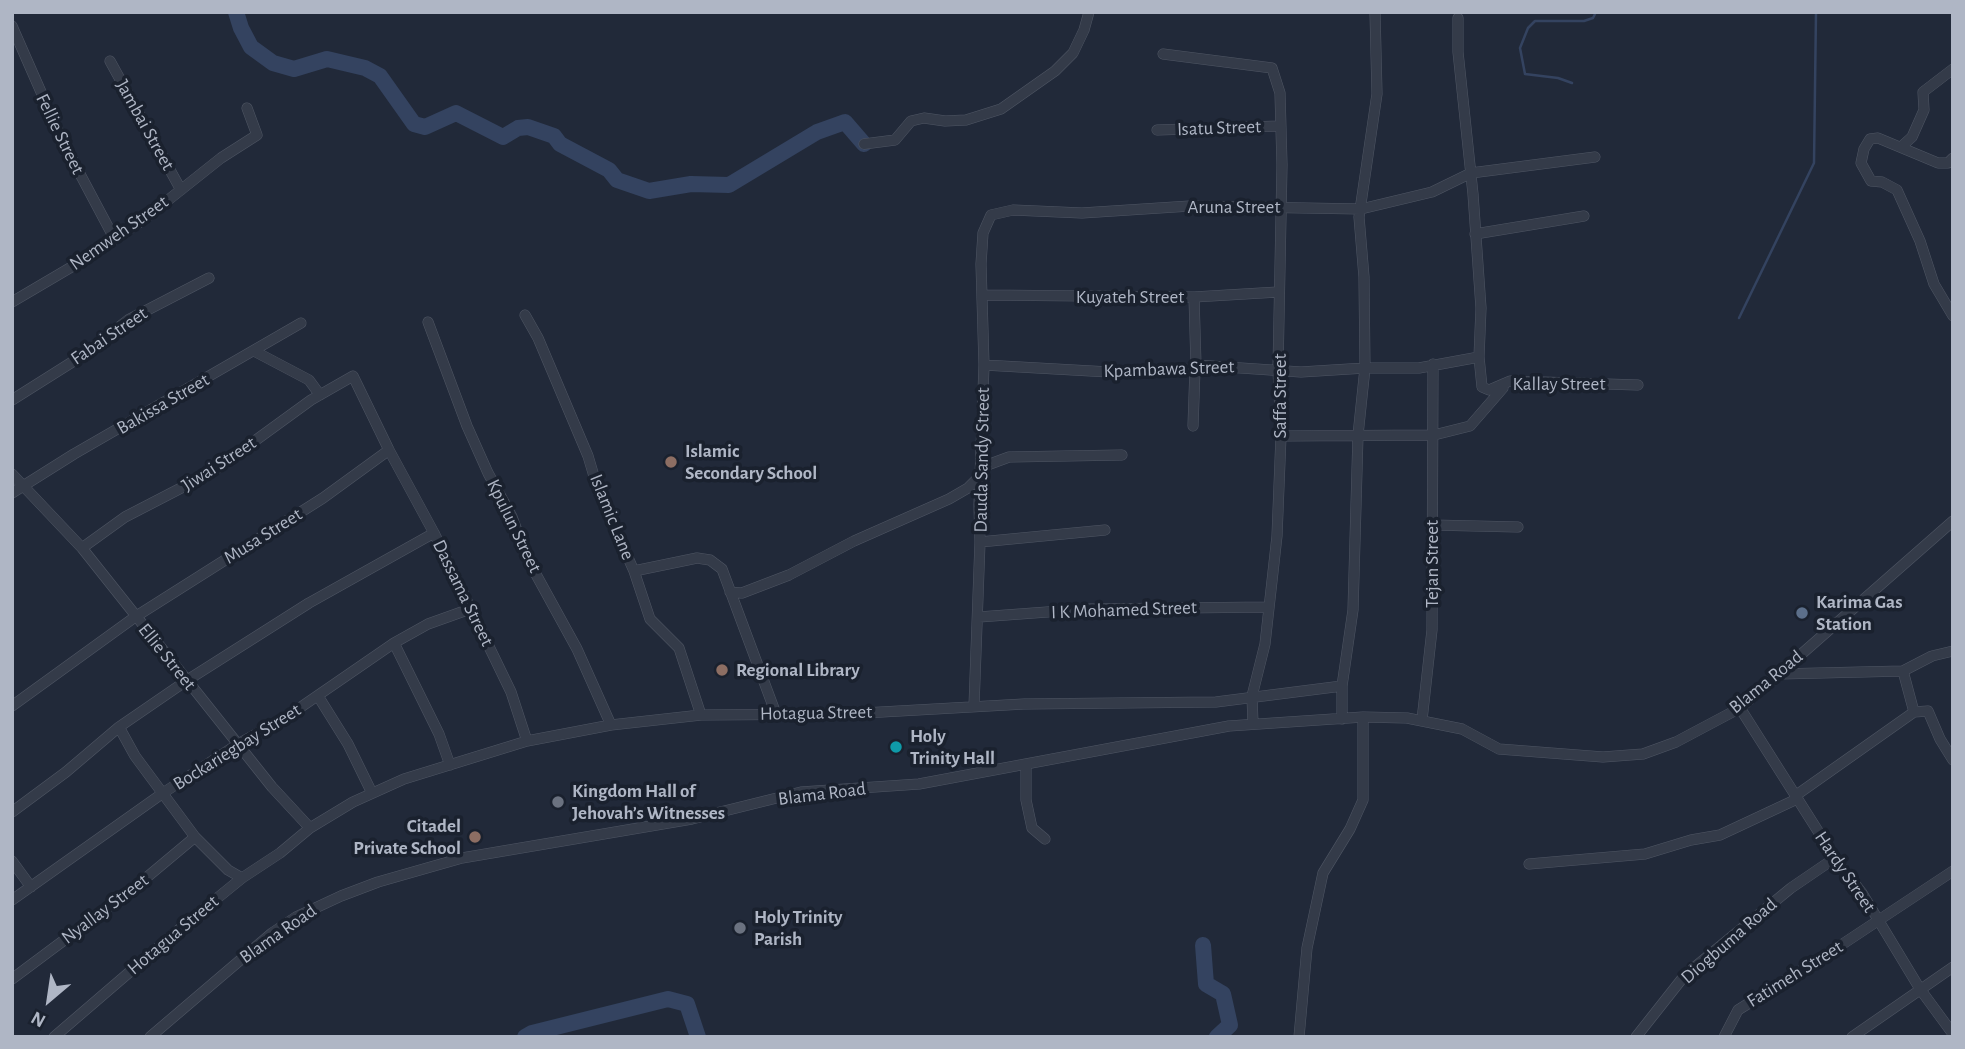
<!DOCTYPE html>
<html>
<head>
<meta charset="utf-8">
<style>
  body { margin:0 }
  #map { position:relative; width:1965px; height:1049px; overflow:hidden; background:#212939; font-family:"Alegreya Sans",sans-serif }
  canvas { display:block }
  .frame { position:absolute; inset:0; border:14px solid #afb6c5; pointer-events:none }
  .north { position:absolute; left:14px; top:965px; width:70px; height:70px; -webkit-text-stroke:5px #1a212e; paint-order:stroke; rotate:209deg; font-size:19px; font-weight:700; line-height:28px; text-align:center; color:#afb6c5 }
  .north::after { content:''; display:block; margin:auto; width:24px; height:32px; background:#afb6c5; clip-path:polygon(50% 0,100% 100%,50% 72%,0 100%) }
</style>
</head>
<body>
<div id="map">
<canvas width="1965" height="1049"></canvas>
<div class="frame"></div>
<div class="north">N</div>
</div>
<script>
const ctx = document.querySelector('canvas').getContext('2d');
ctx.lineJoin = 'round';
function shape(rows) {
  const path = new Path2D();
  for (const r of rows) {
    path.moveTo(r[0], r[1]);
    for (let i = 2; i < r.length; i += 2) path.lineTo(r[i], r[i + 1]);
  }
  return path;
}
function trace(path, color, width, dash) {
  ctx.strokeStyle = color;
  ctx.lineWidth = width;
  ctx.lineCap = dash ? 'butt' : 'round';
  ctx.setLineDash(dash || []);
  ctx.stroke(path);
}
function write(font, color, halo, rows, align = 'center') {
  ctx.font = font + ' "Alegreya Sans",sans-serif';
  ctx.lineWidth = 7;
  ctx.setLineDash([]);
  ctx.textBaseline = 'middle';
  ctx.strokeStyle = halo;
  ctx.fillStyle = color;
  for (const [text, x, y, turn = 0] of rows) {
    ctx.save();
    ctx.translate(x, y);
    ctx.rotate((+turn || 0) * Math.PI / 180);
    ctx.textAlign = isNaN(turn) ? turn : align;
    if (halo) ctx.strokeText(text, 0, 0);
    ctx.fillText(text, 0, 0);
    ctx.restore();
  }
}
trace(shape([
  [1572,83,1558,78,1525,74,1520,48,1528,28,1535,21,1584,21,1593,18,1596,12],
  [1739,318,1814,163,1816,12]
]), '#344360', 2.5);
trace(shape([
  [236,12,241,28,251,47,273,63,294,69,327,59,365,68,380,76,414,124,425,127,456,113,503,137,518,128,528,127,554,136,560,144,609,170,617,180,649,191,691,184,729,185,817,132,845,122,864,144],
  [1203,945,1206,984,1223,994,1230,1025,1217,1037],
  [525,1037,532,1033,668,999,687,1004,698,1037]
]), '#344360', 16);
const minor = shape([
  [1458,18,1458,52,1473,194,1481,308,1479,357,1482,387,1489,390,1510,381,1638,385],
  [12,26,63,142,114,238],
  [1163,54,1272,68,1280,93,1282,165,1278,369,1281,436,1277,536,1265,644,1252,696,1253,724],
  [110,61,181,190],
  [1157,130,1280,126],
  [864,144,895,140,911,121,924,118,945,121,966,120,1001,109,1055,71,1073,53,1084,30,1089,12],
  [1901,147,1912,137,1924,110,1923,92,1953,69],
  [1953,158,1948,163,1938,163,1878,138,1870,139,1864,149,1861,163,1871,181,1882,182,1897,190,1920,241,1934,284,1953,316],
  [1475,234,1584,216],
  [982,295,1194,297,1278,292],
  [1194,297,1196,365],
  [12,302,85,259,143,220,221,158,257,135,247,108],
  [525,315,538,338,588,456,599,493,634,571,650,619,679,648,701,715],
  [428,322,467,426,488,473,512,517,527,558,577,649,611,725],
  [254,351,309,380,320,395],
  [984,365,1109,372,1195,369,1196,365,1301,372,1365,368,1419,368,1479,357],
  [12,400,77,359,128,320,209,278],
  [1193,426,1195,369],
  [1281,436,1434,435,1470,426,1503,388],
  [982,467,1009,457,1122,455],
  [12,474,82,548,272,787,310,828,280,853,242,878,189,921,54,1037],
  [12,493,74,454,301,323],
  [1432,525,1518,527],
  [980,542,1105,530],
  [82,548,125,517,212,472,311,400,353,376,389,450,434,533,511,692,527,741],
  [634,571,697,558,710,560,722,569,776,714],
  [730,592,742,593,789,575,854,541,949,499,968,488,980,476],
  [979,617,1088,609,1269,607],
  [394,643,439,734,450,765],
  [1903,671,1932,656,1953,651],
  [1779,674,1903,671,1914,712,1928,711,1940,739,1953,760],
  [318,696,348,744,372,793],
  [12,706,135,617,323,498,389,450],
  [974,706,980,542,979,505,984,365,981,264,983,233,991,215,1013,210,1082,213,1190,206,1361,209,1432,192,1471,173,1595,157],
  [1740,708,1835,858,1862,893,1920,989,1953,1034],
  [1342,719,1342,686,1353,610,1358,435,1365,368,1364,277,1359,217,1377,94,1375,12],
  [1422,720,1432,630,1433,364],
  [119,727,135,756,195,837,228,870,242,878],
  [1026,765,1026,800,1032,828,1045,839],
  [1795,796,1914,712],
  [12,812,66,772,119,727,186,681,309,603,434,533],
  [310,828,353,802,404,779,527,741,611,725,701,715,846,714,1024,704,1216,702,1342,686],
  [12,861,31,887],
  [1529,864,1645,854,1691,840,1720,835,1797,799],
  [12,900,163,793,238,744,285,718,394,643,428,624,470,609],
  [12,979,134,888,195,837],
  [150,1037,272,933,296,917,341,896,378,882,462,858,692,819,801,792,919,784,1229,726,1363,717,1407,718,1462,729,1499,749,1603,757,1643,754,1676,742,1740,708,1953,521],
  [1299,1037,1307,948,1323,873,1350,829,1363,800,1363,717],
  [1636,1037,1685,975,1791,888,1835,858],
  [1724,1037,1738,1010,1823,957,1953,871],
  [1852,1037,1953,967]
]);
trace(minor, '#4f5664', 11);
trace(minor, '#343b49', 10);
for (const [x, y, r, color] of [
  [671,462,7,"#8d6e63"],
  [1802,613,7,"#5c6f8a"],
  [722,670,7,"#8d6e63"],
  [896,747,7,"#0f9aa8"],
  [558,802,7,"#6b7280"],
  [475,837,7,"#8d6e63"],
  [740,928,7,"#6b7280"]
]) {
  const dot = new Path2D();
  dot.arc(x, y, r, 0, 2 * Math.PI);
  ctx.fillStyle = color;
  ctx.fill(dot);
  trace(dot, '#1a212e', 2.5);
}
write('19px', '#afb6c5', '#1a212e', [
  ["Jambai Street",145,125,61],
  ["Isatu Street",1219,128,-2],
  ["Fellie Street",60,134,64],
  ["Aruna Street",1234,207],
  ["Nemweh Street",119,233,-35],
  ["Kuyateh Street",1130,297],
  ["Fabai Street",109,336,-34],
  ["Kpambawa Street",1169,369,-2],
  ["Kallay Street",1559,384],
  ["Saffa Street",1280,396,-90],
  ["Bakissa Street",163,404,-30],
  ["Dauda Sandy Street",982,460,-89],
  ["Jiwai Street",219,464,-33],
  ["Islamic Lane",612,517,68],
  ["Kpulun Street",514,526,64],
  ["Musa Street",263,536,-32],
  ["Tejan Street",1432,564,-90],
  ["Dassama Street",463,593,64],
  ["I K Mohamed Street",1124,610,-2],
  ["Ellie Street",167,657,51],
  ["Blama Road",1766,682,-39],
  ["Hotagua Street",816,713,-1],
  ["Bockariegbay Street",237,747,-32],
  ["Blama Road",822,794,-7],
  ["Hardy Street",1845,872,56],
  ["Nyallay Street",105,909,-37],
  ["Blama Road",278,934,-35],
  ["Hotagua Street",173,935,-40],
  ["Diogbuma Road",1729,941,-41],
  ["Fatimeh Street",1795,974,-32]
]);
write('bold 19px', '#afb6c5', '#1a212e', [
  ["Islamic",685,451],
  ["Secondary School",685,473],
  ["Karima Gas",1816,602],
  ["Station",1816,624],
  ["Regional Library",736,670],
  ["Holy",910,736],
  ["Trinity Hall",910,758],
  ["Kingdom Hall of",572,791],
  ["Jehovah’s Witnesses",572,813],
  ["Citadel",461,826,"right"],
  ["Private School",461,848,"right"],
  ["Holy Trinity",754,917],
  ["Parish",754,939]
], 'left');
</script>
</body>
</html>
